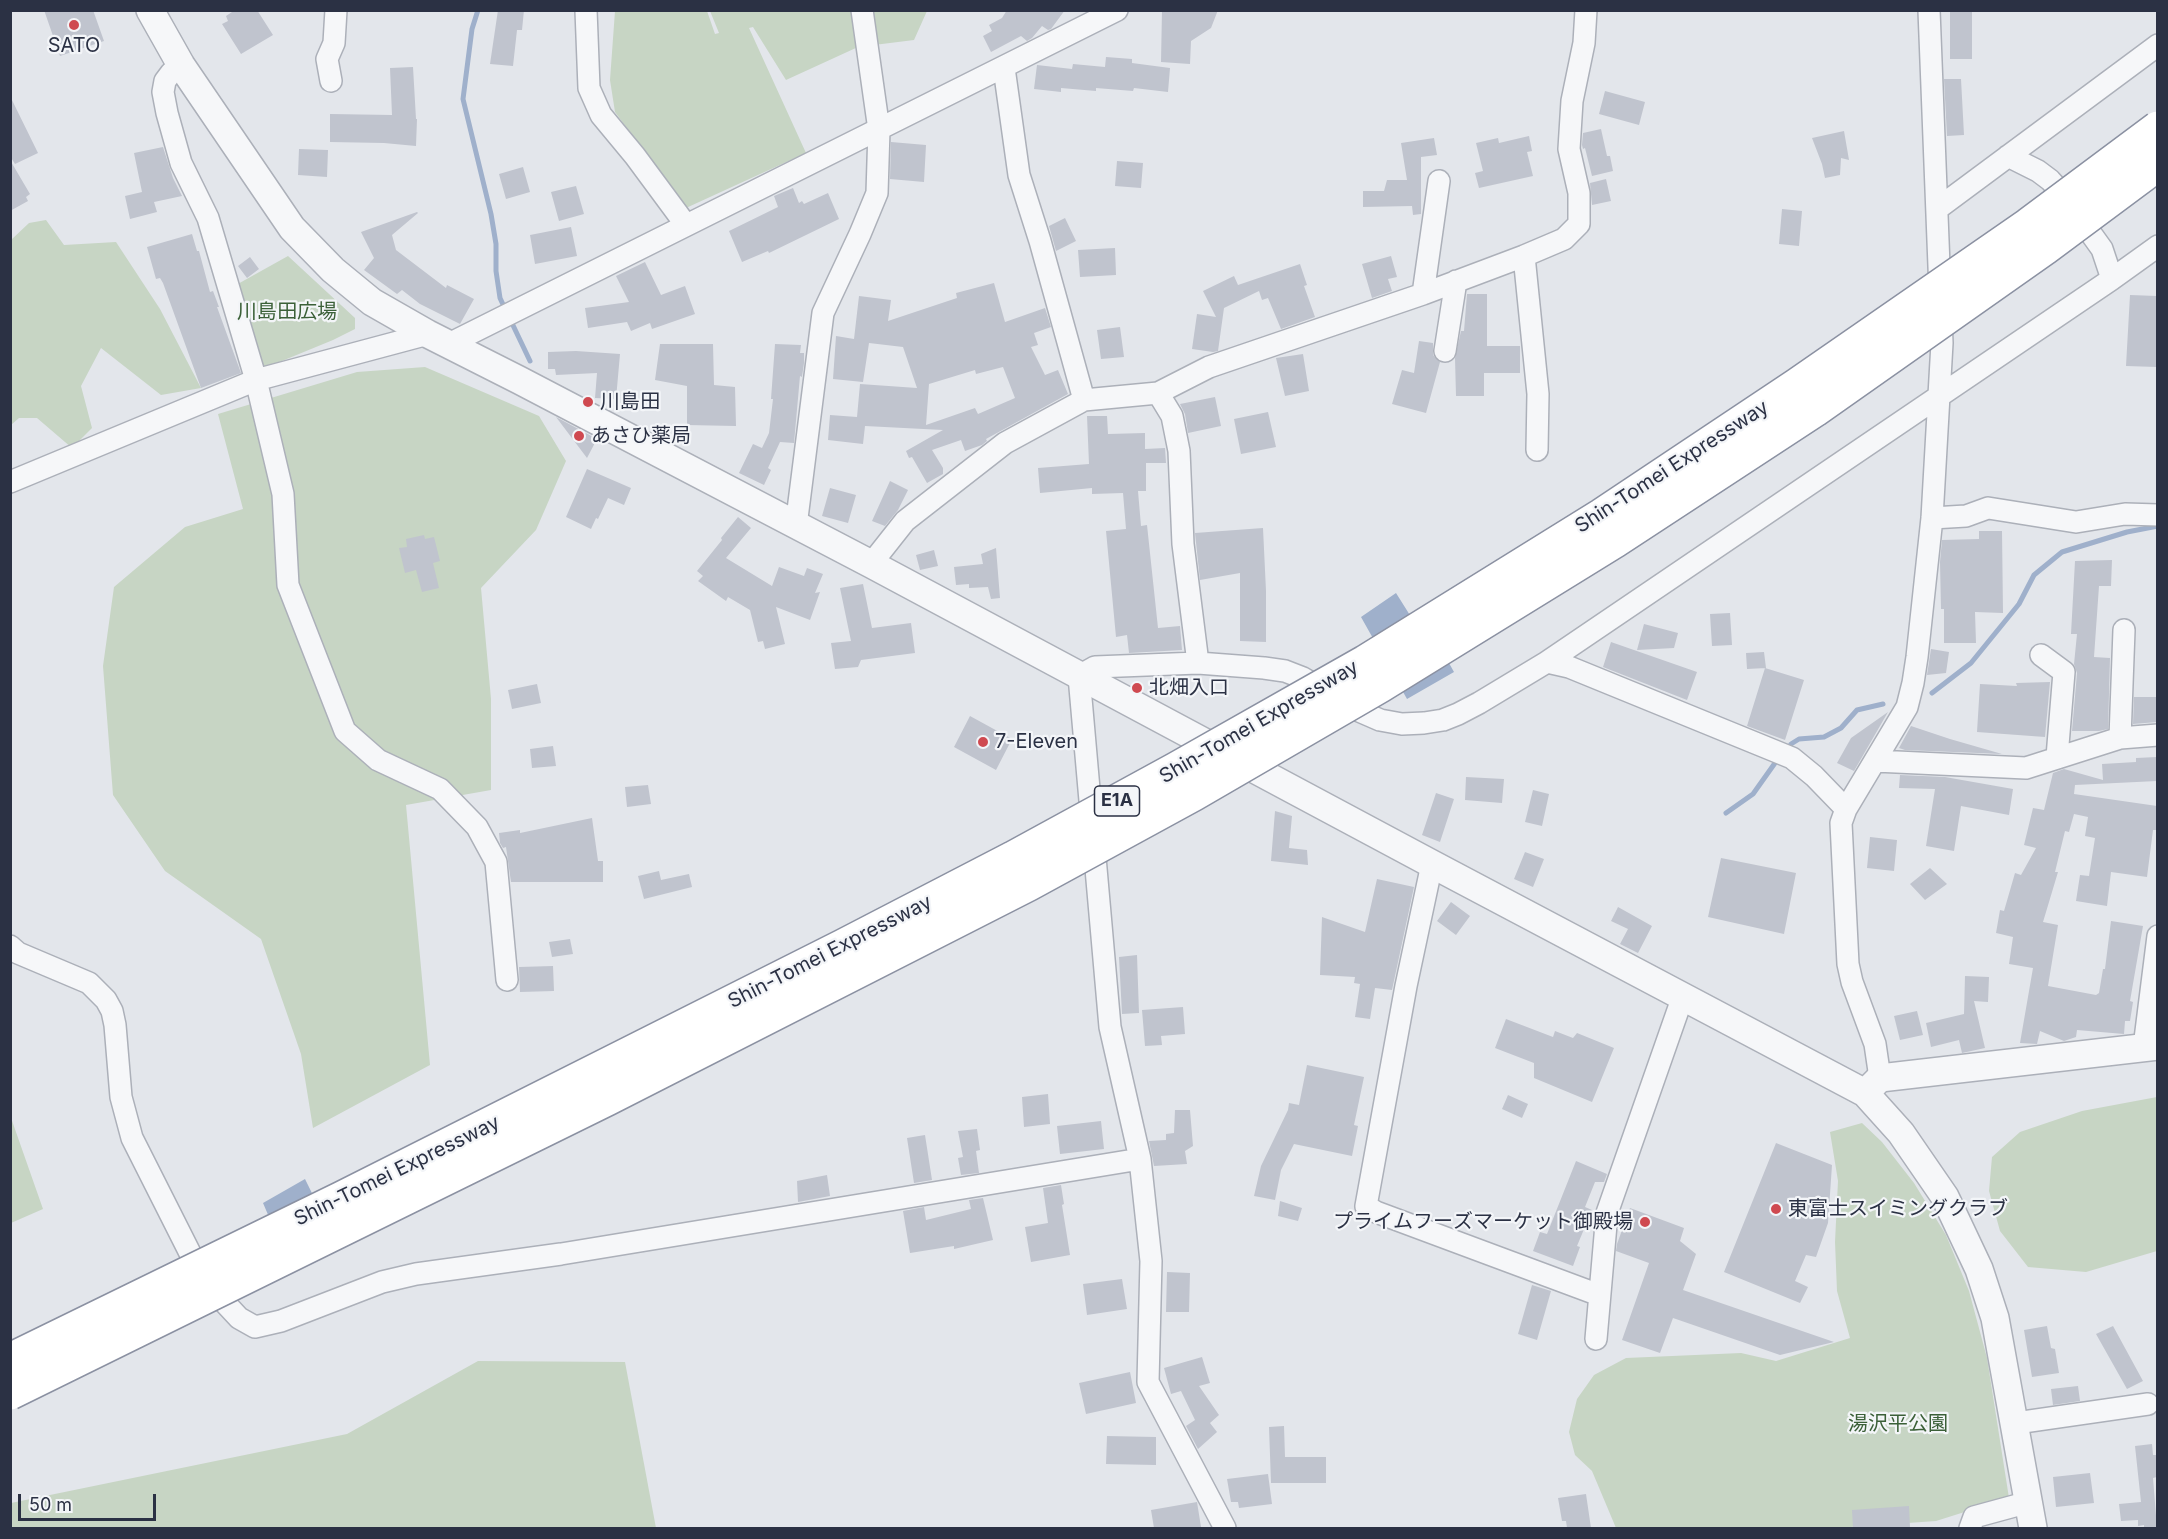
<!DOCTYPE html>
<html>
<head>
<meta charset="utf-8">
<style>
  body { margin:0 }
  #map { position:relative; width:2168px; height:1539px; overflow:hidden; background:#e3e6eb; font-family:Inter,sans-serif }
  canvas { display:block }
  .frame { position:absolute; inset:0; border:12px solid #2b3144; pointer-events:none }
  .scale { position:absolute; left:18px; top:1494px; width:138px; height:27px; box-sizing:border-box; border:3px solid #2b3144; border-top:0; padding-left:8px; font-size:18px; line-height:21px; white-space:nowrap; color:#2b3144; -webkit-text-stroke:4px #f3f5f8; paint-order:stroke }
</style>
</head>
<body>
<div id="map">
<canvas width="2168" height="1539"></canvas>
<div class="frame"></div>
<div class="scale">50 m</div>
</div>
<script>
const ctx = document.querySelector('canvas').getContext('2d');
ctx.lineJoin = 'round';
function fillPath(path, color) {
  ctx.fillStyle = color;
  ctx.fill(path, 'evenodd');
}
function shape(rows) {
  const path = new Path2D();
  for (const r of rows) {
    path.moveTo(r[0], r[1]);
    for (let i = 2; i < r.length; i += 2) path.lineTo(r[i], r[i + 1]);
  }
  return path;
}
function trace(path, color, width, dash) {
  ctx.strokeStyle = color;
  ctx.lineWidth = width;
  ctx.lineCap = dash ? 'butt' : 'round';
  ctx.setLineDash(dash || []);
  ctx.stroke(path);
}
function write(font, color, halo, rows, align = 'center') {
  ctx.font = font + ' Inter,"Noto Sans JP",sans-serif';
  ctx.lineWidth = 4.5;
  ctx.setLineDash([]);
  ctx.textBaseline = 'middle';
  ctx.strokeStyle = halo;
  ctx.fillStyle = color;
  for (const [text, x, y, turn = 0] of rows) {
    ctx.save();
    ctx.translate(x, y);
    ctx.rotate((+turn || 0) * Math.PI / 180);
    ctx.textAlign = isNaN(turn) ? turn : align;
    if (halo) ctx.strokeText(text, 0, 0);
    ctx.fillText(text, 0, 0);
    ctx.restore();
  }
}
fillPath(shape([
  [615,11,707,11,715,34,719,33,710,11,927,11,914,40,858,47,786,80,753,27,749,28,806,153,686,208,615,112,610,80],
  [46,220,64,245,116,242,160,309,201,388,161,395,101,348,81,386,92,428,72,448,37,418,19,418,11,425,11,240,29,223],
  [288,256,355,318,355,329,333,340,260,370,236,285],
  [425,367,539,416,566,461,536,530,481,588,491,699,491,790,406,805,430,1065,313,1128,301,1054,261,939,165,871,113,795,103,666,114,587,185,527,243,509,218,414,357,372],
  [2157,1097,2157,1251,2086,1272,2028,1267,2000,1231,1989,1191,1992,1157,2020,1132,2082,1111],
  [10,1115,43,1209,11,1223,10,1223],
  [1862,1123,1882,1142,1914,1183,1946,1235,1969,1291,1987,1358,2009,1498,1936,1521,1836,1528,1616,1528,1592,1471,1575,1455,1569,1432,1577,1399,1594,1375,1626,1358,1741,1353,1776,1361,1850,1338,1837,1291,1835,1242,1838,1181,1830,1132],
  [478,1361,625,1362,656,1528,11,1528,11,1503,347,1434]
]), '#c7d5c4');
fillPath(shape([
  [1396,593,1413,620,1422,615,1454,672,1407,699,1361,617],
  [305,1179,339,1248,278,1238,263,1203]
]), '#9fb0cb');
trace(shape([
  [478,10,472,29,463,99,491,214,496,244,496,271,500,298,506,311],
  [510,319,530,361],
  [1932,693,1971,663,2019,604,2034,575,2062,552,2127,532,2158,526],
  [1791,744,1799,739,1824,737,1841,728,1857,710,1883,704],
  [1726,813,1753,794,1775,763]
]), '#9fb0cb', 5);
fillPath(shape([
  [44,10,93,10,104,41,60,56],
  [235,10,257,10,273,35,241,54,222,24,228,21,226,16],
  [498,10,524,10,522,30,517,30,513,66,490,64],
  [1007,10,1065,10,1051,29,1048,30,1042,26,1032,38,1027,41,1021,36,991,52,983,36,992,31,989,25,1002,18],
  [1162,10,1218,10,1211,28,1191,41,1190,64,1161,62],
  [1950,12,1972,12,1972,59,1950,59],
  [1106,57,1132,59,1132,63,1170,68,1168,92,1134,88,1133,91,1096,88,1096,91,1061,88,1061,92,1034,89,1037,65,1072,69,1073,64,1105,67],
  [413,67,416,119,417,119,416,146,384,143,330,142,330,114,392,115,390,68],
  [1944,79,1961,79,1964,135,1947,136],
  [1605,91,1645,102,1639,125,1599,114],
  [10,96,38,153,15,164,10,156],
  [1601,129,1607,156,1610,156,1613,171,1592,176,1585,148,1583,149,1582,145,1583,133],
  [1844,131,1849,160,1841,158,1840,175,1825,178,1822,164,1812,138],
  [1529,136,1532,151,1527,152,1533,176,1479,188,1475,173,1483,171,1476,143,1498,138,1499,143],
  [1434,138,1437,155,1421,157,1421,214,1413,215,1412,206,1363,207,1363,191,1384,191,1387,180,1407,180,1401,143],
  [891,142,926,145,924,182,890,179],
  [163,147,173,178,182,196,154,202,157,212,130,219,125,196,142,192,134,153],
  [299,149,328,150,327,177,298,175],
  [10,160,30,194,26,197,28,201,10,211],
  [1117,161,1143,163,1141,188,1115,186],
  [523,167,530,192,506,199,499,174],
  [1606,179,1611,201,1592,205,1590,183],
  [576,186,584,214,559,221,551,192],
  [793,188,799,203,802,201,804,204,828,193,839,219,769,253,768,251,742,262,729,231,778,207,774,196],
  [1782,209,1802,211,1799,246,1779,244],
  [417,212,418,213,392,235,396,250,446,288,447,285,474,299,460,324,420,304,402,290,397,294,364,270,374,258,361,232],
  [1065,218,1076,241,1056,251,1049,226],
  [571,227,577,256,535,264,530,235],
  [192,234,197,251,199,251,210,292,213,291,219,307,217,307,241,373,201,388,163,283,160,278,156,279,147,247],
  [1115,248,1116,275,1080,277,1078,250],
  [1391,256,1397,277,1388,279,1392,291,1372,298,1362,264],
  [250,257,259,269,247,278,238,266],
  [645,262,661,295,685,286,695,314,652,329,650,323,631,331,627,322,588,328,585,308,629,302,616,276],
  [1300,264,1307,285,1304,286,1315,317,1281,329,1268,298,1262,300,1259,291,1224,308,1218,351,1213,352,1192,349,1197,314,1216,317,1203,291,1234,276,1238,285],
  [994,283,1005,322,1045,308,1051,327,1034,333,1038,345,1031,347,1045,375,1058,370,1068,394,986,439,987,441,982,445,965,451,961,440,932,450,943,468,943,474,927,483,912,457,909,458,906,451,943,430,865,426,863,444,828,440,830,415,857,417,860,384,917,388,903,347,869,343,863,382,833,379,836,336,854,339,859,296,891,300,888,321,957,298,956,293],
  [1003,367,1015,398,978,414,975,408,926,425,929,384,975,370,976,374],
  [1467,294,1487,294,1487,346,1520,346,1520,373,1484,373,1484,396,1456,396,1455,358,1461,331,1464,331],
  [2130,295,2157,296,2157,367,2126,366],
  [1120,327,1124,357,1101,359,1097,330],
  [1419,341,1433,343,1433,355,1440,362,1426,413,1392,404,1402,370,1414,373],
  [660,344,713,344,714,385,735,387,736,426,687,425,687,386,655,380],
  [775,344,801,345,800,353,804,353,804,363,802,377,800,376,794,443,780,442,768,468,771,470,764,485,739,473,753,444,762,448,769,433,773,399,771,399],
  [576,351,620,354,616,399,595,398,597,373,556,375,555,369,548,369,548,352],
  [1303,354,1309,391,1285,396,1276,358],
  [1215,397,1221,426,1188,433,1185,414,1180,404],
  [1268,412,1276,447,1241,454,1234,419],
  [1087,416,1107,416,1108,434,1145,433,1145,449,1165,448,1166,463,1146,463,1146,491,1138,491,1141,526,1147,525,1158,628,1180,626,1182,650,1129,653,1127,635,1116,637,1106,531,1126,529,1123,493,1092,494,1092,488,1040,493,1038,468,1089,464],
  [556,417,597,439,587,458],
  [587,469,631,488,624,505,608,498,598,519,596,518,591,529,566,517],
  [890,481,908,490,898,510,885,526,872,521],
  [830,488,856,495,848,523,822,516],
  [738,517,751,528,726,558,772,586,779,567,804,576,807,568,823,574,815,593,820,592,810,620,776,607,785,644,765,649,763,641,758,642,750,610,728,597,726,601,698,581,703,576,697,571,722,540,721,538],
  [1263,528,1266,591,1266,642,1240,641,1240,573,1200,580,1195,533],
  [1979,531,2002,531,2003,613,1975,612,1976,643,1944,643,1944,609,1941,609,1940,562,1942,540,1979,539],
  [424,535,425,539,434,537,440,561,433,563,439,588,422,592,416,570,405,573,399,548,407,547,406,539],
  [996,548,1000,598,991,599,988,587,969,588,969,584,956,585,954,567,983,564,981,554],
  [934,550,938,566,920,570,916,555],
  [2112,560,2111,586,2099,586,2094,657,2110,658,2108,729,2099,731,2072,731,2077,673,2074,664,2077,634,2071,634,2075,561],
  [863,584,872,628,911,623,915,653,861,660,858,667,835,669,831,643,851,641,840,588],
  [1730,613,1732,645,1712,646,1710,614],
  [1644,624,1678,633,1674,648,1637,650],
  [1611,642,1697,672,1687,700,1603,667],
  [1931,649,1949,652,1946,673,1927,675],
  [1764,652,1766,668,1747,669,1746,653],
  [1765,668,1804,680,1785,740,1747,726],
  [2050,682,2045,737,1977,732,1980,684,2017,686,2016,683],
  [537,684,541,703,512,709,508,690],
  [2134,697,2157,697,2157,722,2133,724],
  [1888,712,1854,771,1837,763,1851,738],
  [970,716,1012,739,996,770,954,747],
  [1911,726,1950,739,2002,754,1905,750,1899,748],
  [553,746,556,766,532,768,530,749],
  [2157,757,2157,781,2075,785,2074,794,2157,806,2157,830,2153,830,2147,877,2111,872,2107,906,2076,901,2080,875,2089,876,2095,838,2085,836,2088,817,2074,814,2069,832,2065,831,2055,872,2058,872,2043,922,2058,925,2048,986,2096,995,2099,993,2103,969,2105,969,2111,921,2143,926,2130,1001,2133,1002,2130,1021,2125,1021,2124,1034,2077,1030,2076,1037,2064,1041,2040,1031,2037,1044,2020,1043,2033,968,2009,964,2013,937,1996,933,2000,910,2004,911,2015,873,2021,875,2036,848,2024,845,2033,808,2044,810,2053,773,2064,769,2103,780,2102,764,2136,762,2136,758],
  [1900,775,1945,777,2013,789,2009,815,1961,806,1954,851,1926,846,1935,789,1899,788],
  [1466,777,1504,779,1502,803,1465,800],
  [648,785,651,804,627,807,625,787],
  [1533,790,1549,794,1542,826,1525,822],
  [1436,793,1454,799,1440,842,1422,835],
  [1275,811,1292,816,1289,848,1307,850,1308,865,1271,861],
  [592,818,598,861,603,861,603,882,511,882,506,847,503,848,500,843,499,833,520,830,520,833],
  [1870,837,1897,840,1894,871,1867,868],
  [1525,852,1544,859,1533,887,1514,879],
  [1721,858,1796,873,1784,934,1708,917],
  [1930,868,1947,884,1925,900,1910,884],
  [659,871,661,880,689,874,692,887,644,899,638,876],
  [1377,879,1414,887,1392,990,1375,988,1370,1019,1355,1017,1360,984,1354,983,1355,977,1320,975,1322,917,1365,932],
  [1451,902,1470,916,1456,935,1437,921],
  [1618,907,1652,926,1638,953,1620,944,1628,929,1611,921],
  [570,939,573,954,552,957,549,942],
  [1137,955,1139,1013,1122,1014,1119,957],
  [553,966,554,991,520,992,519,967],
  [1965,976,1989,977,1988,1002,1974,1001,1985,1048,1962,1053,1959,1040,1931,1047,1926,1023,1964,1014],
  [1183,1007,1185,1034,1161,1036,1162,1045,1145,1046,1142,1010],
  [1917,1011,1923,1035,1900,1040,1894,1016],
  [1506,1019,1553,1037,1555,1031,1573,1038,1577,1033,1614,1048,1592,1102,1534,1078,1534,1063,1495,1048],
  [1307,1065,1364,1077,1354,1125,1358,1126,1352,1156,1294,1144,1281,1170,1275,1200,1254,1196,1261,1166,1288,1110,1289,1103,1299,1105],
  [1048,1094,1050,1124,1024,1127,1022,1097],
  [1508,1095,1528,1104,1522,1118,1502,1109],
  [1175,1110,1190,1110,1193,1146,1185,1151,1187,1164,1154,1166,1149,1141,1166,1140,1166,1134,1174,1133],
  [1101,1121,1104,1149,1060,1154,1057,1126],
  [977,1129,980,1150,976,1151,979,1173,961,1175,958,1158,963,1157,958,1131],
  [925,1135,932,1180,914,1183,907,1138],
  [1776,1143,1832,1165,1828,1223,1816,1257,1806,1255,1795,1281,1808,1287,1800,1303,1724,1272],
  [1576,1161,1607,1174,1604,1182,1595,1182,1585,1207,1592,1210,1577,1246,1580,1247,1573,1266,1533,1251,1540,1232,1547,1234],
  [827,1175,830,1196,798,1202,797,1181],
  [1061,1185,1064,1204,1062,1205,1070,1255,1031,1262,1025,1227,1048,1223,1043,1188],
  [983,1198,993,1240,954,1249,954,1246,910,1253,903,1211,924,1207,926,1220,971,1209,969,1200],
  [1280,1201,1302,1208,1298,1221,1278,1216],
  [1630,1208,1684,1228,1680,1241,1696,1254,1683,1290,1834,1342,1780,1355,1673,1318,1660,1353,1622,1340,1649,1263,1616,1251,1617,1244],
  [1167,1272,1190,1273,1189,1312,1166,1312],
  [1122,1279,1127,1309,1087,1315,1083,1284],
  [1532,1285,1551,1291,1537,1340,1518,1334],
  [2047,1326,2051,1348,2055,1349,2059,1373,2032,1377,2024,1330],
  [2113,1326,2143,1381,2127,1389,2096,1334],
  [1202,1357,1210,1383,1199,1386,1219,1415,1210,1423,1217,1432,1198,1449,1186,1426,1195,1420,1181,1391,1171,1394,1164,1368],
  [1130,1372,1136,1403,1086,1414,1079,1383],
  [2078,1386,2080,1401,2053,1405,2051,1389],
  [1284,1426,1285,1457,1326,1457,1326,1483,1271,1483,1269,1427],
  [1107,1436,1156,1437,1156,1465,1106,1464],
  [2152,1444,2153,1455,2157,1455,2157,1477,2153,1478,2157,1528,2144,1528,2144,1525,2138,1526,2138,1520,2121,1521,2119,1504,2141,1502,2135,1446],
  [2090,1473,2094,1503,2056,1507,2053,1477],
  [1268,1474,1272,1504,1239,1508,1238,1502,1231,1502,1227,1479],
  [1586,1494,1591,1528,1567,1528,1566,1521,1562,1521,1558,1498],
  [1197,1502,1201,1527,1154,1528,1151,1510],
  [1909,1506,1910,1527,1853,1528,1852,1510]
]), '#c0c4ce');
const minor = shape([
  [586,10,589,88,601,115,635,156,686,225],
  [181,65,171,73,165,81,163,92,167,113,181,163,208,218,256,380,283,494,288,585,345,731,378,760,440,789,477,827,496,862,507,980],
  [1004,68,1019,175,1040,241,1084,400,1158,393,1172,416,1179,451,1183,544,1198,663],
  [331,81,327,59,334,43,336,10],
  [2008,156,2038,171,2050,180,2061,192,2102,249,2112,279],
  [1937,209,2158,45],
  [1524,256,1538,394,1537,450],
  [1423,294,1439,181],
  [449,344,1117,10],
  [1445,351,1456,281],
  [1158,393,1209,367,1423,294,1524,256,1564,239,1579,224,1579,193,1569,149,1572,101,1584,43,1586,10],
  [10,482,256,380,428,334],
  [1932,518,1966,516,1988,508,2076,522,2125,514,2158,515],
  [796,526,823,313,860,234,877,193,879,130,862,10],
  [871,564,905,521,1005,443,1084,400],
  [2041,655,2064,672,2057,757],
  [1547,662,2112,279,2158,246],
  [2120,738,2124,630],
  [1875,761,2026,768,2120,738,2158,735],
  [1432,864,1406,986,1366,1206,1376,1212,1599,1295],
  [10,946,18,953,89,983,106,1000,112,1011,115,1025,121,1097,132,1138,193,1259,211,1288,239,1318,255,1327,281,1321,382,1282,416,1274,561,1254,1140,1159],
  [2144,1047,2158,936],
  [1880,1078,1875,1044,1852,982,1848,964,1841,823,1846,809,1907,707,1913,683,1917,657,1932,518,1942,343,1929,10],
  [1596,1339,1607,1213,1683,996],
  [2016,1423,2148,1404],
  [1225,1528,1148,1382,1151,1261,1140,1159,1110,1027,1079,676,1095,667,1198,663,1264,668,1285,671,1303,678,1357,710,1380,720,1402,724,1424,723,1443,720,1458,714,1479,703,1547,662,1569,667,1792,758,1814,776,1846,809],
  [1970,1528,1974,1517,2029,1502]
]);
const tertiary = shape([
  [150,10,181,65,292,228,333,270,372,302,428,334,519,380,871,564,1432,864,1865,1093,1901,1133,1945,1197,1979,1269,1995,1318,2033,1528],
  [1865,1093,1880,1078,2158,1046]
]);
trace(minor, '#acb0b9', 24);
trace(tertiary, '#acb0b9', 30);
trace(minor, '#f6f7f9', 21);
trace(tertiary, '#f6f7f9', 27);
const motorwayBridge = shape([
  [10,1360,342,1198,843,946,1013,858,1176,769,1365,662,1602,515,1797,385,2028,225,2158,128],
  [10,1393,607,1099,1029,884,1194,794,1380,686,1615,541,1815,410,2045,248,2158,164]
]);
trace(motorwayBridge, '#8b91a2', 36, []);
trace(motorwayBridge, '#fff', 33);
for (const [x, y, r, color] of [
  [74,25,6,"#cf4950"],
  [588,402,6,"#cf4950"],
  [579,436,6,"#cf4950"],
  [1137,688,6,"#cf4950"],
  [983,742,6,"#cf4950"],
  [1776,1209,6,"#cf4950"],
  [1645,1222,6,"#cf4950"]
]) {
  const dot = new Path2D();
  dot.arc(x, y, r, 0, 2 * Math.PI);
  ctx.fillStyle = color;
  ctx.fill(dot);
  trace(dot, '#f3f5f8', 2);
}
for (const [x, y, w] of [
  [1117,801,45]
]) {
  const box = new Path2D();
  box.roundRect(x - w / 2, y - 15, w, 30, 4.5);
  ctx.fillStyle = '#f3f5f8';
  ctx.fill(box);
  trace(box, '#2b3144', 1.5);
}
write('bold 18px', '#2b3144', null, [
  ["E1A",1117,801]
]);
write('20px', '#2b3144', '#f3f5f8', [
  ["SATO",74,46,"center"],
  ["川島田",600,402],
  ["あさひ薬局",591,436],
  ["北畑入口",1149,688],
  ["7-Eleven",995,742],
  ["東富士スイミングクラブ",1788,1209],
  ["プライムフーズマーケット御殿場",1633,1222,"right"]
], 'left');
write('20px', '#3b6038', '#f3f5f8', [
  ["川島田広場",287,312],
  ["湯沢平公園",1898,1424]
]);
write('20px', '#2b3144', '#f3f5f8', [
  ["Shin-Tomei Expressway",1672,467,-33],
  ["Shin-Tomei Expressway",1259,722,-30],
  ["Shin-Tomei Expressway",830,952,-27],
  ["Shin-Tomei Expressway",397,1171,-26]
]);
</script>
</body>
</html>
